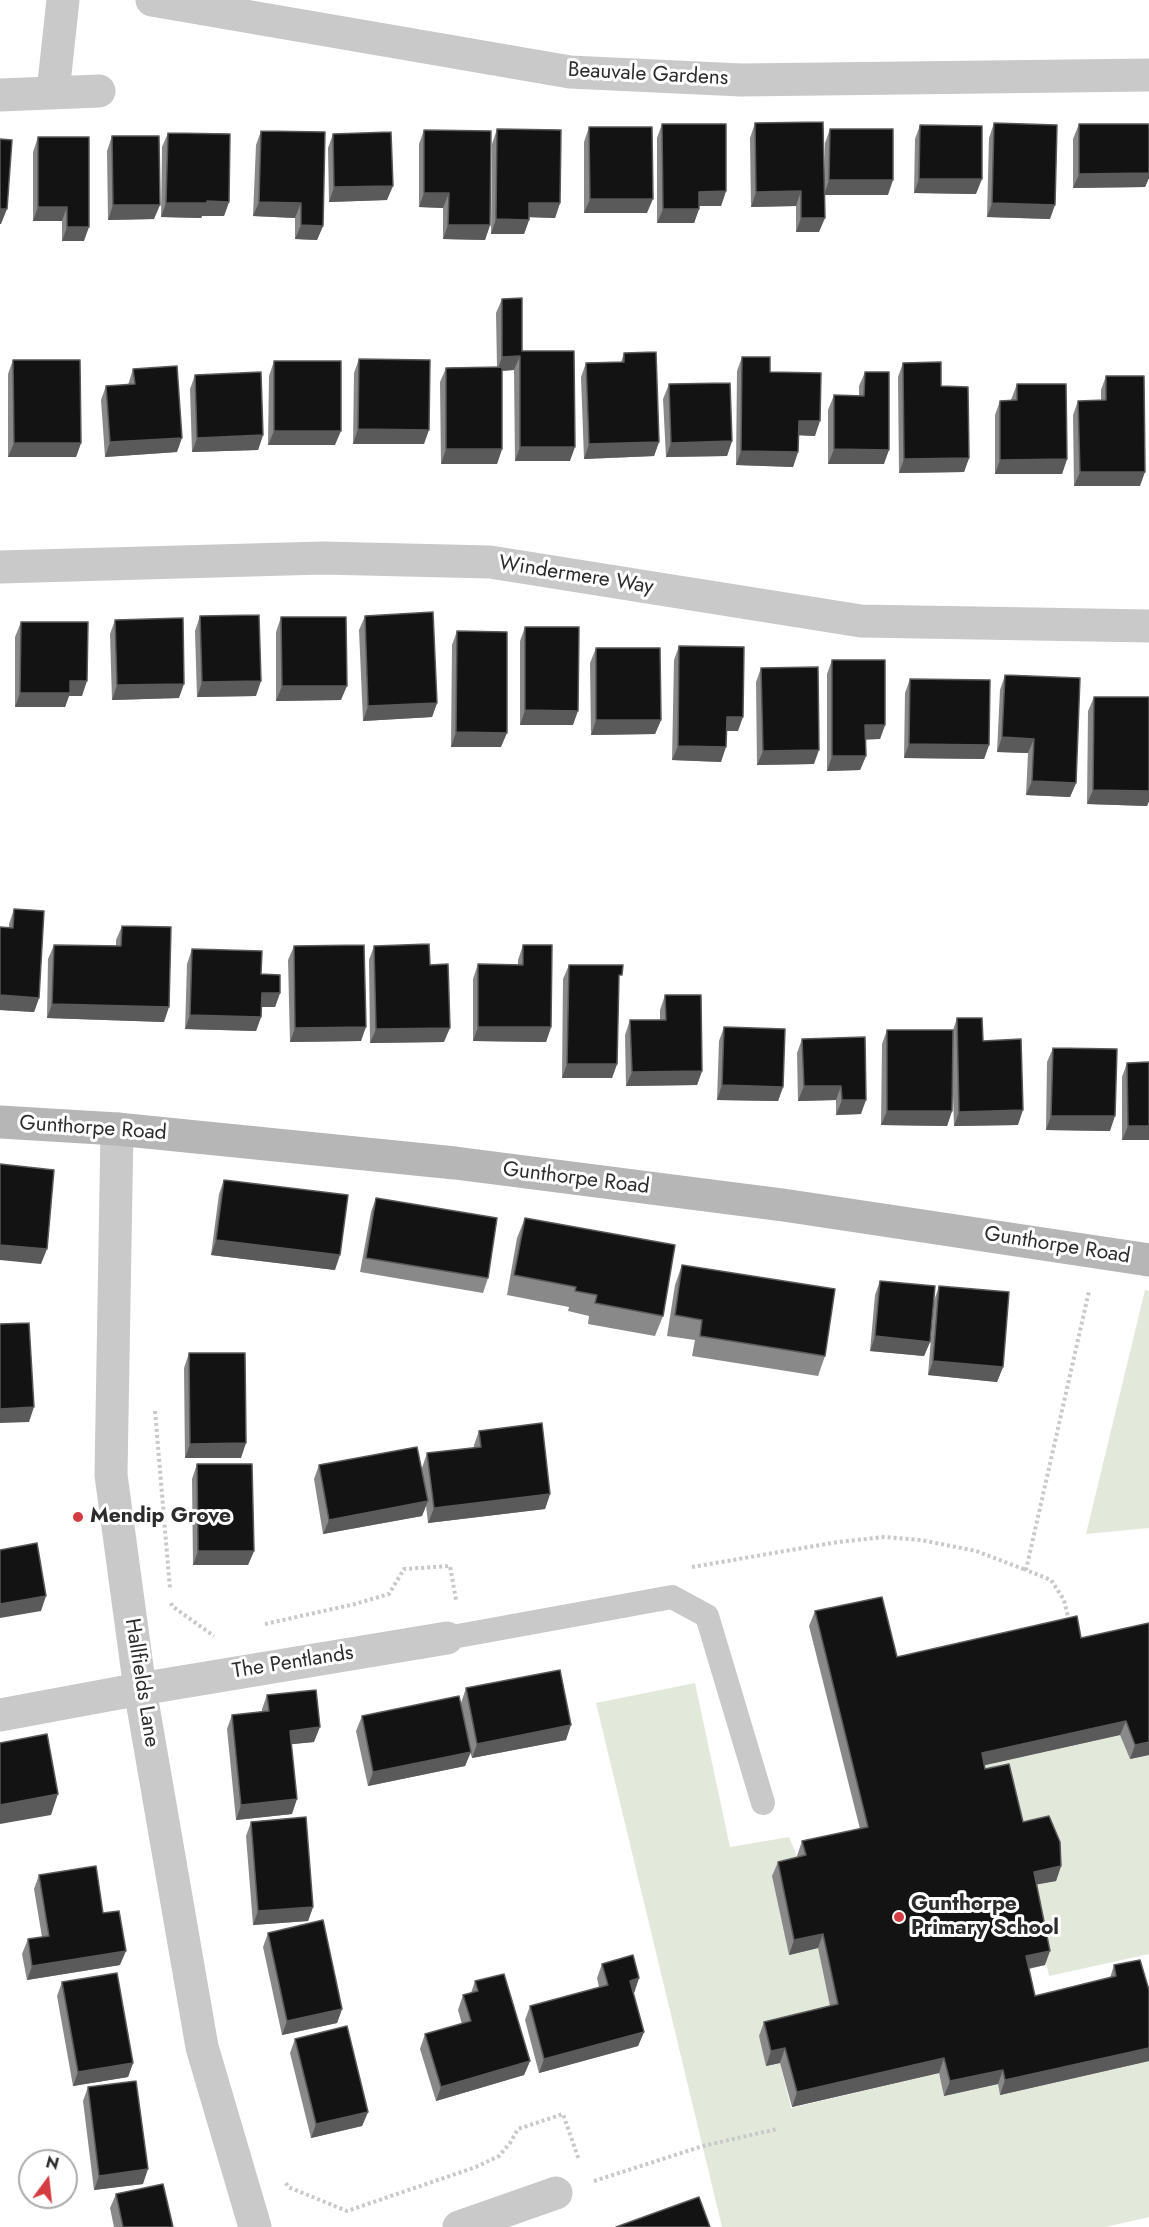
<!DOCTYPE html>
<html>
<head>
<meta charset="utf-8">
<style>
  body { margin:0 }
  #map { position:relative; width:1149px; height:2227px; overflow:hidden; background:#fff; font-family:Jost,sans-serif }
  canvas { display:block }
  .north { position:absolute; left:18px; top:2149px; width:60px; height:60px; box-sizing:border-box; background:#fff; border:2px solid #ababab; border-radius:50%; rotate:15deg; font-size:16px; font-weight:700; line-height:24px; text-align:center; color:#2c2c2c }
  .north::after { content:''; display:block; margin:auto; width:21px; height:27px; background:#d53c41; clip-path:polygon(50% 0,100% 100%,50% 72%,0 100%) }
</style>
</head>
<body>
<div id="map">
<canvas width="1149" height="2227"></canvas>
<div class="north">N</div>
</div>
<script>
const ctx = document.querySelector('canvas').getContext('2d');
ctx.lineJoin = 'round';
function fillPath(path, color) {
  ctx.fillStyle = color;
  ctx.fill(path, 'evenodd');
}
function shape(rows) {
  const path = new Path2D();
  for (const r of rows) {
    path.moveTo(r[0], r[1]);
    for (let i = 2; i < r.length; i += 2) path.lineTo(r[i], r[i + 1]);
  }
  return path;
}
function trace(path, color, width, dash) {
  ctx.strokeStyle = color;
  ctx.lineWidth = width;
  ctx.lineCap = dash ? 'butt' : 'round';
  ctx.setLineDash(dash || []);
  ctx.stroke(path);
}
function write(font, color, halo, rows, align = 'center') {
  ctx.font = font + ' Jost,sans-serif';
  ctx.lineWidth = 6;
  ctx.setLineDash([]);
  ctx.textBaseline = 'middle';
  ctx.strokeStyle = halo;
  ctx.fillStyle = color;
  for (const [text, x, y, turn = 0] of rows) {
    ctx.save();
    ctx.translate(x, y);
    ctx.rotate((+turn || 0) * Math.PI / 180);
    ctx.textAlign = isNaN(turn) ? turn : align;
    if (halo) ctx.strokeText(text, 0, 0);
    ctx.fillText(text, 0, 0);
    ctx.restore();
  }
}
fillPath(shape([
  [1145,1290,1149,1291,1149,1528,1086,1534],
  [695,1683,730,1847,789,1837,797,1856,800,1870,773,1876,789,1954,818,1948,833,2019,766,2066,780,2063,791,2108,939,2073,945,2096,998,2084,1001,2094,1149,2061,1149,2217,1106,2227,722,2227,596,1703],
  [1120,1735,1130,1759,1149,1755,1149,1954,1049,1976,1018,1837,977,1767]
]), '#e2e9db');
trace(shape([
  [155,1411,170,1589],
  [692,1567,838,1542,884,1537,921,1540,976,1551,1026,1570],
  [171,1603,172,1606,214,1636],
  [1069,1621,1064,1600,1051,1580,1026,1570,1089,1291],
  [265,1624,355,1604,389,1594,404,1569,450,1566,456,1600],
  [594,2181,703,2146,777,2129],
  [286,2183,288,2187,347,2211,476,2167,499,2156,510,2143,518,2129,563,2114,579,2160]
]), '#c9c9c9', 4, [3, 3]);
trace(shape([
  [447,1638,672,1597,707,1616,763,1803]
]), '#c9c9c9', 24);
trace(shape([
  [152,0,570,72,741,80,1149,75],
  [53,92,63,0],
  [0,95,99,91],
  [0,567,323,558,490,562,861,621,1149,626],
  [117,1129,111,1475,140,1689,202,2047,255,2227],
  [0,1715,140,1689,447,1638],
  [459,2227,556,2193]
]), '#c9c9c9', 33);
trace(shape([
  [0,1122,117,1129,455,1163,783,1205,1149,1260]
]), '#b6b6b6', 33);
fillPath(shape([
  [755,123,824,180,825,143,830,129,888,195,824,195,819,232,796,232,796,206,751,207,750,138],
  [994,123,1050,219,987,217,989,138],
  [662,124,726,191,721,206,699,206,699,209,694,223,657,223,657,138],
  [1079,124,1149,124,1149,178,1145,187,1073,188,1073,139],
  [920,125,976,194,914,193,915,139],
  [589,127,647,213,584,213,584,142],
  [497,129,560,203,555,218,529,217,529,220,524,234,491,234,492,144],
  [424,130,490,225,485,240,443,239,443,208,419,207,419,144],
  [261,131,323,226,317,240,295,239,295,218,253,216,256,145],
  [168,133,229,202,224,216,202,216,201,218,161,217,162,147],
  [333,134,387,200,329,202,328,148],
  [112,136,154,219,108,220,107,151],
  [38,137,84,241,62,241,62,221,33,221,33,152],
  [502,299,522,351,570,461,515,461,514,370,502,371,502,449,497,464,441,464,440,382,446,368,497,367,496,313],
  [624,353,659,442,654,456,584,459,581,377,586,363,621,362],
  [742,357,770,372,815,436,798,435,798,452,793,467,736,465,737,371],
  [359,359,424,444,353,444,354,373],
  [13,360,81,443,76,457,8,457,8,374],
  [274,361,335,445,268,445,269,376],
  [903,363,941,386,969,458,964,472,899,473,898,377],
  [133,369,177,452,105,457,101,400,106,386,128,385],
  [865,372,884,464,828,464,828,410,834,395,859,396,859,386],
  [195,375,263,435,258,450,192,452,190,389],
  [1106,376,1140,486,1074,486,1073,415,1078,401,1101,401,1101,390],
  [669,384,732,441,727,456,666,457,663,399],
  [1017,384,1067,459,1062,474,995,474,995,415,1000,401,1011,400],
  [200,616,256,696,197,697,195,631],
  [365,616,437,703,432,717,363,721,359,630],
  [281,617,341,700,276,701,276,632],
  [115,620,179,698,112,700,110,634],
  [21,622,82,696,69,696,65,707,15,707,15,637],
  [525,627,573,725,520,725,520,641],
  [457,631,501,747,451,747,452,645],
  [679,646,738,731,726,731,721,762,672,760,674,660],
  [596,648,661,720,655,734,591,735,590,663],
  [832,660,885,725,880,739,866,739,866,756,860,770,827,771,827,674],
  [761,668,814,764,757,765,756,682],
  [1005,675,1076,783,1070,797,1026,795,1028,753,997,752,1000,690],
  [910,679,989,745,984,759,904,758,905,693],
  [1094,697,1149,697,1149,801,1147,806,1087,804,1088,711],
  [14,909,39,998,34,1012,0,1010,0,927,9,927,9,924],
  [122,926,164,1022,47,1018,48,959,54,945,116,946,116,940],
  [523,945,551,1027,546,1042,473,1041,473,979,478,964,518,965,518,960],
  [294,946,361,1041,290,1042,288,960],
  [374,946,430,965,444,1042,370,1043,369,960],
  [192,949,261,974,280,993,275,1007,261,1007,261,1017,256,1031,185,1029,187,964],
  [569,965,619,985,617,1064,612,1078,562,1078,563,979],
  [665,995,702,1071,697,1085,626,1086,625,1035,630,1020,660,1020,660,1010],
  [957,1018,983,1041,1018,1125,954,1126,952,1066,952,1111,947,1126,881,1125,882,1044,887,1030,953,1030],
  [724,1027,783,1087,778,1101,717,1100,719,1041],
  [865,1037,861,1114,836,1115,836,1100,798,1101,797,1053,802,1039],
  [1053,1048,1110,1131,1046,1130,1047,1062],
  [1149,1062,1149,1140,1122,1140,1122,1077,1127,1063],
  [224,1180,335,1270,211,1255,219,1194],
  [376,1198,488,1278,483,1293,360,1272,371,1212],
  [525,1218,663,1316,655,1336,588,1324,589,1316,568,1311,569,1307,507,1295,517,1238],
  [682,1265,825,1356,818,1376,692,1356,695,1340,667,1336,675,1285],
  [880,1281,930,1342,924,1356,870,1351,875,1295],
  [939,1286,1003,1367,997,1382,928,1375,934,1301],
  [189,1353,241,1458,185,1458,184,1368],
  [479,1431,550,1494,545,1509,428,1523,426,1505,422,1516,323,1534,314,1479,319,1465,422,1468,427,1453,474,1448,474,1445],
  [197,1464,254,1551,248,1565,193,1565,192,1479],
  [815,1611,897,1657,1081,1638,1149,1623,1149,1755,1130,1759,1120,1735,984,1765,985,1769,1023,1822,1061,1866,1056,1881,1037,1884,1045,1965,1029,1969,1035,1996,1110,1978,1114,1965,1149,1990,1149,2061,1000,2095,998,2084,944,2096,939,2073,792,2107,780,2063,766,2066,759,2036,764,2022,830,2006,818,1948,789,1955,772,1876,778,1862,798,1857,797,1856,802,1841,860,1829,809,1626],
  [466,1688,566,1740,472,1758,470,1752,465,1766,368,1786,356,1731,362,1716,461,1703],
  [267,1695,314,1742,291,1744,292,1814,236,1820,227,1729,232,1715,262,1712,262,1709],
  [251,1822,313,1907,308,1921,253,1925,246,1836],
  [39,1875,103,1913,120,1965,27,1980,22,1954,28,1939,42,1937,34,1889],
  [268,1933,342,2009,337,2023,282,2035,263,1947],
  [602,1964,639,1978,634,1993,633,1993,644,2032,638,2046,539,2073,525,2020,530,2006,599,1987,597,1978],
  [475,1981,530,2061,524,2075,436,2101,420,2049,425,2034,462,2024,458,2010,463,1995,471,1993],
  [62,1982,133,2063,128,2077,73,2086,57,1996],
  [295,2039,368,2112,362,2126,311,2138,290,2053],
  [88,2087,143,2184,94,2190,83,2101],
  [116,2194,173,2227,114,2227,110,2208]
]), '#898989');
fillPath(shape([
  [1149,173,1149,178,1145,187,1073,188,1079,174],
  [919,179,982,179,976,194,914,193],
  [829,180,893,180,888,195,824,195],
  [393,186,387,200,329,202,334,187],
  [726,191,721,206,694,206,699,192],
  [801,191,796,206,751,207,756,192],
  [424,193,449,193,443,208,419,207],
  [590,199,653,199,647,213,584,213],
  [207,201,229,202,224,216,202,216,201,218,161,217,166,203],
  [259,202,301,203,295,218,253,216],
  [529,203,560,203,555,218,524,217],
  [992,203,1055,205,1050,219,987,217],
  [113,205,160,205,154,219,108,220],
  [38,207,67,207,62,221,33,221],
  [0,209,7,209,1,224,0,224],
  [663,209,699,209,694,223,657,223],
  [801,218,825,218,819,232,796,232],
  [496,219,529,220,524,234,491,234],
  [301,225,323,226,317,240,295,239],
  [448,225,490,225,485,240,443,239],
  [67,227,89,227,84,241,62,241],
  [520,356,514,370,497,371,502,357],
  [799,421,820,421,815,436,793,435],
  [358,429,429,430,424,444,353,444],
  [274,431,341,431,335,445,268,445],
  [263,435,258,450,192,452,197,438],
  [182,438,177,452,105,457,110,442],
  [732,441,727,456,666,457,671,443],
  [659,442,654,456,584,459,589,444],
  [14,443,81,443,76,457,8,457],
  [520,447,575,447,570,461,515,461],
  [446,449,502,449,497,464,441,464],
  [834,449,889,450,884,464,828,464],
  [741,451,798,452,793,467,736,465],
  [969,458,964,472,899,473,904,459],
  [1067,459,1062,474,995,474,1000,460],
  [1080,472,1145,472,1140,486,1074,486],
  [70,681,87,681,82,696,69,696,65,707,15,707,20,693],
  [261,681,256,696,197,697,202,682],
  [184,684,179,698,112,700,117,685],
  [282,686,347,686,341,700,276,701],
  [437,703,432,717,363,721,368,706],
  [525,710,578,711,573,725,520,725],
  [727,717,743,717,738,731,722,731],
  [596,720,661,720,655,734,591,735],
  [865,725,885,725,880,739,860,740],
  [456,732,507,733,501,747,451,747],
  [1002,737,1034,739,1028,753,997,752],
  [909,744,989,745,984,759,904,758],
  [678,746,726,747,721,762,672,760],
  [819,750,814,764,757,765,763,751],
  [832,756,866,756,860,770,827,771],
  [1032,781,1076,783,1070,797,1026,795],
  [1093,790,1149,791,1149,801,1147,806,1087,804],
  [262,993,280,993,275,1007,256,1007],
  [0,995,39,998,34,1012,0,1010],
  [52,1004,169,1007,164,1022,47,1018],
  [190,1015,261,1017,256,1031,185,1029],
  [366,1027,361,1041,290,1042,295,1028],
  [478,1027,551,1027,546,1042,473,1041],
  [450,1028,444,1042,370,1043,376,1029],
  [567,1064,617,1064,612,1078,562,1078],
  [702,1071,697,1085,626,1086,632,1072],
  [722,1085,783,1087,778,1101,717,1100],
  [804,1086,841,1086,836,1100,798,1101],
  [842,1100,866,1100,861,1114,836,1115],
  [1023,1110,1018,1125,954,1126,959,1112],
  [887,1111,952,1111,947,1126,881,1125],
  [1051,1116,1115,1116,1110,1131,1046,1130],
  [1128,1126,1149,1126,1149,1140,1122,1140],
  [216,1240,340,1255,335,1270,211,1255],
  [0,1245,47,1249,41,1264,0,1260],
  [875,1336,930,1342,924,1356,870,1351],
  [933,1361,1003,1367,997,1382,928,1375],
  [34,1407,29,1422,0,1423,0,1409],
  [246,1443,241,1458,185,1458,190,1444],
  [550,1494,545,1509,428,1523,434,1508],
  [428,1501,422,1516,323,1534,329,1520],
  [198,1551,254,1551,248,1565,193,1565],
  [46,1596,41,1611,0,1618,0,1604],
  [1126,1721,1120,1735,977,1767,982,1753],
  [571,1725,566,1740,472,1758,477,1744],
  [320,1727,314,1742,284,1745,290,1731],
  [1149,1742,1149,1755,1130,1759,1135,1745],
  [471,1752,465,1766,368,1786,373,1772],
  [58,1794,51,1815,0,1824,0,1805],
  [297,1799,292,1814,236,1820,241,1805],
  [1061,1866,1056,1881,1029,1886,1034,1872],
  [313,1907,308,1921,253,1925,258,1911],
  [823,1934,818,1948,789,1955,794,1940],
  [126,1951,120,1965,27,1980,32,1966],
  [1050,1951,1045,1965,1020,1970,1026,1956],
  [639,1978,634,1993,624,1995,630,1981],
  [342,2009,337,2023,282,2035,287,2021],
  [644,2032,638,2046,539,2073,544,2059],
  [785,2048,780,2063,766,2066,771,2051],
  [1149,2048,1149,2061,1000,2095,1005,2080],
  [944,2058,939,2073,792,2107,797,2092],
  [530,2061,524,2075,436,2101,441,2087],
  [133,2063,128,2077,73,2086,78,2072],
  [1003,2070,998,2084,944,2096,950,2081],
  [368,2112,362,2126,311,2138,316,2124],
  [148,2169,143,2184,94,2190,99,2176]
]), '#5a5a5a');
const building = shape([
  [823,122,825,218,801,218,801,191,756,192,755,123,823,122],
  [994,123,1057,125,1055,205,992,203,994,123],
  [662,124,726,124,726,191,699,192,699,209,663,209,662,124],
  [1079,124,1149,124,1149,173,1079,174,1079,124],
  [920,125,982,126,982,179,919,179,920,125],
  [589,127,652,127,653,199,590,199,589,127],
  [497,129,561,130,560,203,529,203,529,220,496,219,497,129],
  [830,129,893,129,893,180,829,180,830,129],
  [424,130,491,131,490,225,448,225,449,193,424,193,424,130],
  [261,131,325,132,323,226,301,225,301,203,259,202,261,131],
  [391,132,393,186,334,187,333,134,391,132],
  [168,133,230,134,229,202,207,201,207,203,166,203,168,133],
  [112,136,159,136,160,205,113,205,112,136],
  [38,137,89,137,89,227,67,227,67,207,38,207,38,137],
  [0,139,12,140,7,209,0,209,0,139],
  [522,298,522,351,574,351,575,447,520,447,520,356,502,357,502,299,522,298],
  [656,352,659,442,589,444,586,363,624,362,624,353,656,352],
  [742,357,770,357,770,372,821,373,820,421,799,421,798,452,741,451,742,357],
  [359,359,430,360,429,430,358,429,359,359],
  [13,360,80,360,81,443,14,443,13,360],
  [274,361,341,361,341,431,274,431,274,361],
  [941,362,941,386,968,387,969,458,904,459,903,363,941,362],
  [177,366,182,438,110,442,106,386,135,384,133,369,177,366],
  [502,367,502,449,446,449,446,368,502,367],
  [261,372,263,435,197,438,195,375,261,372],
  [865,372,889,372,889,450,834,449,834,395,864,396,865,372],
  [1106,376,1144,376,1145,472,1080,472,1078,401,1106,400,1106,376],
  [730,383,732,441,671,443,669,384,730,383],
  [1017,384,1066,384,1067,459,1000,460,1000,401,1017,400,1017,384],
  [433,612,437,703,368,706,365,616,433,612],
  [259,615,261,681,202,682,200,616,259,615],
  [281,617,346,617,347,686,282,686,281,617],
  [183,618,184,684,117,685,115,620,183,618],
  [21,622,88,622,87,681,70,681,70,693,20,693,21,622],
  [525,627,579,627,578,711,525,710,525,627],
  [457,631,507,632,507,733,456,732,457,631],
  [679,646,744,647,743,717,727,717,726,747,678,746,679,646],
  [596,648,660,648,661,720,596,720,596,648],
  [832,660,885,660,885,725,865,725,866,756,832,756,832,660],
  [818,667,819,750,763,751,761,668,818,667],
  [1005,675,1080,678,1076,783,1032,781,1034,739,1002,737,1005,675],
  [910,679,990,680,989,745,909,744,910,679],
  [1094,697,1149,697,1149,791,1093,790,1094,697],
  [14,909,44,911,39,998,0,995,0,927,13,928,14,909],
  [122,926,171,927,169,1007,52,1004,54,945,121,946,122,926],
  [429,944,430,965,448,964,450,1028,376,1029,374,946,429,944],
  [364,945,366,1027,295,1028,294,946,364,945],
  [523,945,552,945,551,1027,478,1027,478,964,523,965,523,945],
  [192,949,262,951,261,974,280,975,280,993,262,993,261,1017,190,1015,192,949],
  [569,965,623,965,622,975,619,975,617,1064,567,1064,569,965],
  [665,995,701,995,702,1071,632,1072,630,1020,666,1020,665,995],
  [957,1018,982,1018,983,1041,1021,1039,1023,1110,959,1112,957,1018],
  [724,1027,785,1029,783,1087,722,1085,724,1027],
  [887,1030,953,1030,952,1111,887,1111,887,1030],
  [865,1037,866,1100,842,1100,841,1086,804,1086,802,1039,865,1037],
  [1053,1048,1117,1049,1115,1116,1051,1116,1053,1048],
  [1149,1062,1149,1126,1128,1126,1127,1063,1149,1062],
  [0,1164,54,1170,47,1249,0,1245,0,1164],
  [224,1180,348,1195,340,1255,216,1240,224,1180],
  [376,1198,497,1218,488,1278,366,1258,376,1198],
  [525,1218,675,1245,663,1316,595,1303,597,1295,575,1291,576,1287,514,1275,525,1218],
  [682,1265,835,1289,825,1356,700,1336,702,1320,675,1315,682,1265],
  [880,1281,935,1286,930,1342,875,1336,880,1281],
  [939,1286,1009,1292,1003,1367,933,1361,939,1286],
  [29,1323,34,1407,0,1409,0,1324,29,1323],
  [189,1353,245,1353,246,1443,190,1444,189,1353],
  [542,1423,550,1494,434,1508,427,1453,481,1447,479,1431,542,1423],
  [417,1447,428,1501,329,1520,319,1465,417,1447],
  [197,1464,252,1464,254,1551,198,1551,197,1464],
  [37,1543,46,1596,0,1604,0,1550,37,1543],
  [882,1597,897,1657,1077,1616,1081,1638,1149,1623,1149,1742,1135,1745,1126,1721,982,1753,985,1769,1009,1764,1023,1822,1049,1816,1060,1842,1061,1866,1034,1872,1050,1951,1026,1956,1035,1996,1116,1976,1114,1965,1140,1960,1149,1990,1149,2048,1005,2080,1003,2070,950,2081,944,2058,797,2092,785,2048,771,2051,764,2022,838,2004,823,1934,794,1940,778,1862,806,1855,802,1841,868,1827,815,1611,882,1597],
  [560,1670,571,1725,477,1744,466,1688,560,1670],
  [316,1690,320,1727,290,1731,297,1799,241,1805,232,1715,269,1711,267,1695,316,1690],
  [459,1696,471,1752,373,1772,362,1716,459,1696],
  [47,1734,58,1794,0,1805,0,1743,47,1734],
  [306,1817,313,1907,258,1911,251,1822,306,1817],
  [96,1866,103,1913,119,1911,126,1951,32,1966,28,1939,49,1936,39,1875,96,1866],
  [323,1920,342,2009,287,2021,268,1933,323,1920],
  [633,1955,639,1978,630,1981,644,2032,544,2059,530,2006,608,1985,602,1964,633,1955],
  [117,1973,133,2063,78,2072,62,1982,117,1973],
  [504,1974,530,2061,441,2087,425,2034,471,2021,463,1995,478,1991,475,1981,504,1974],
  [347,2026,368,2112,316,2124,295,2039,347,2026],
  [136,2081,148,2169,99,2176,88,2087,136,2081],
  [163,2184,173,2227,123,2227,116,2194,163,2184],
  [699,2197,710,2227,616,2227,699,2197]
]);
fillPath(building, '#131313');
trace(building, '#5a5a5a', 1.5);
for (const [x, y, r, color] of [
  [78,1517,6,"#d53c41"],
  [899,1917,6,"#d53c41"]
]) {
  const dot = new Path2D();
  dot.arc(x, y, r, 0, 2 * Math.PI);
  ctx.fillStyle = color;
  ctx.fill(dot);
  trace(dot, '#fff', 2);
}
write('21px', '#2c2c2c', '#fff', [
  ["Beauvale Gardens",648,75,3],
  ["Windermere Way",576,576,9],
  ["Gunthorpe Road",93,1129,4],
  ["Gunthorpe Road",576,1179,7],
  ["Gunthorpe Road",1057,1246,9],
  ["The Pentlands",293,1663,-9],
  ["Hallfields Lane",141,1683,81]
]);
write('bold 21px', '#2c2c2c', '#fff', [
  ["Mendip Grove",90,1517],
  ["Gunthorpe",911,1905],
  ["Primary School",911,1929]
], 'left');
</script>
</body>
</html>
